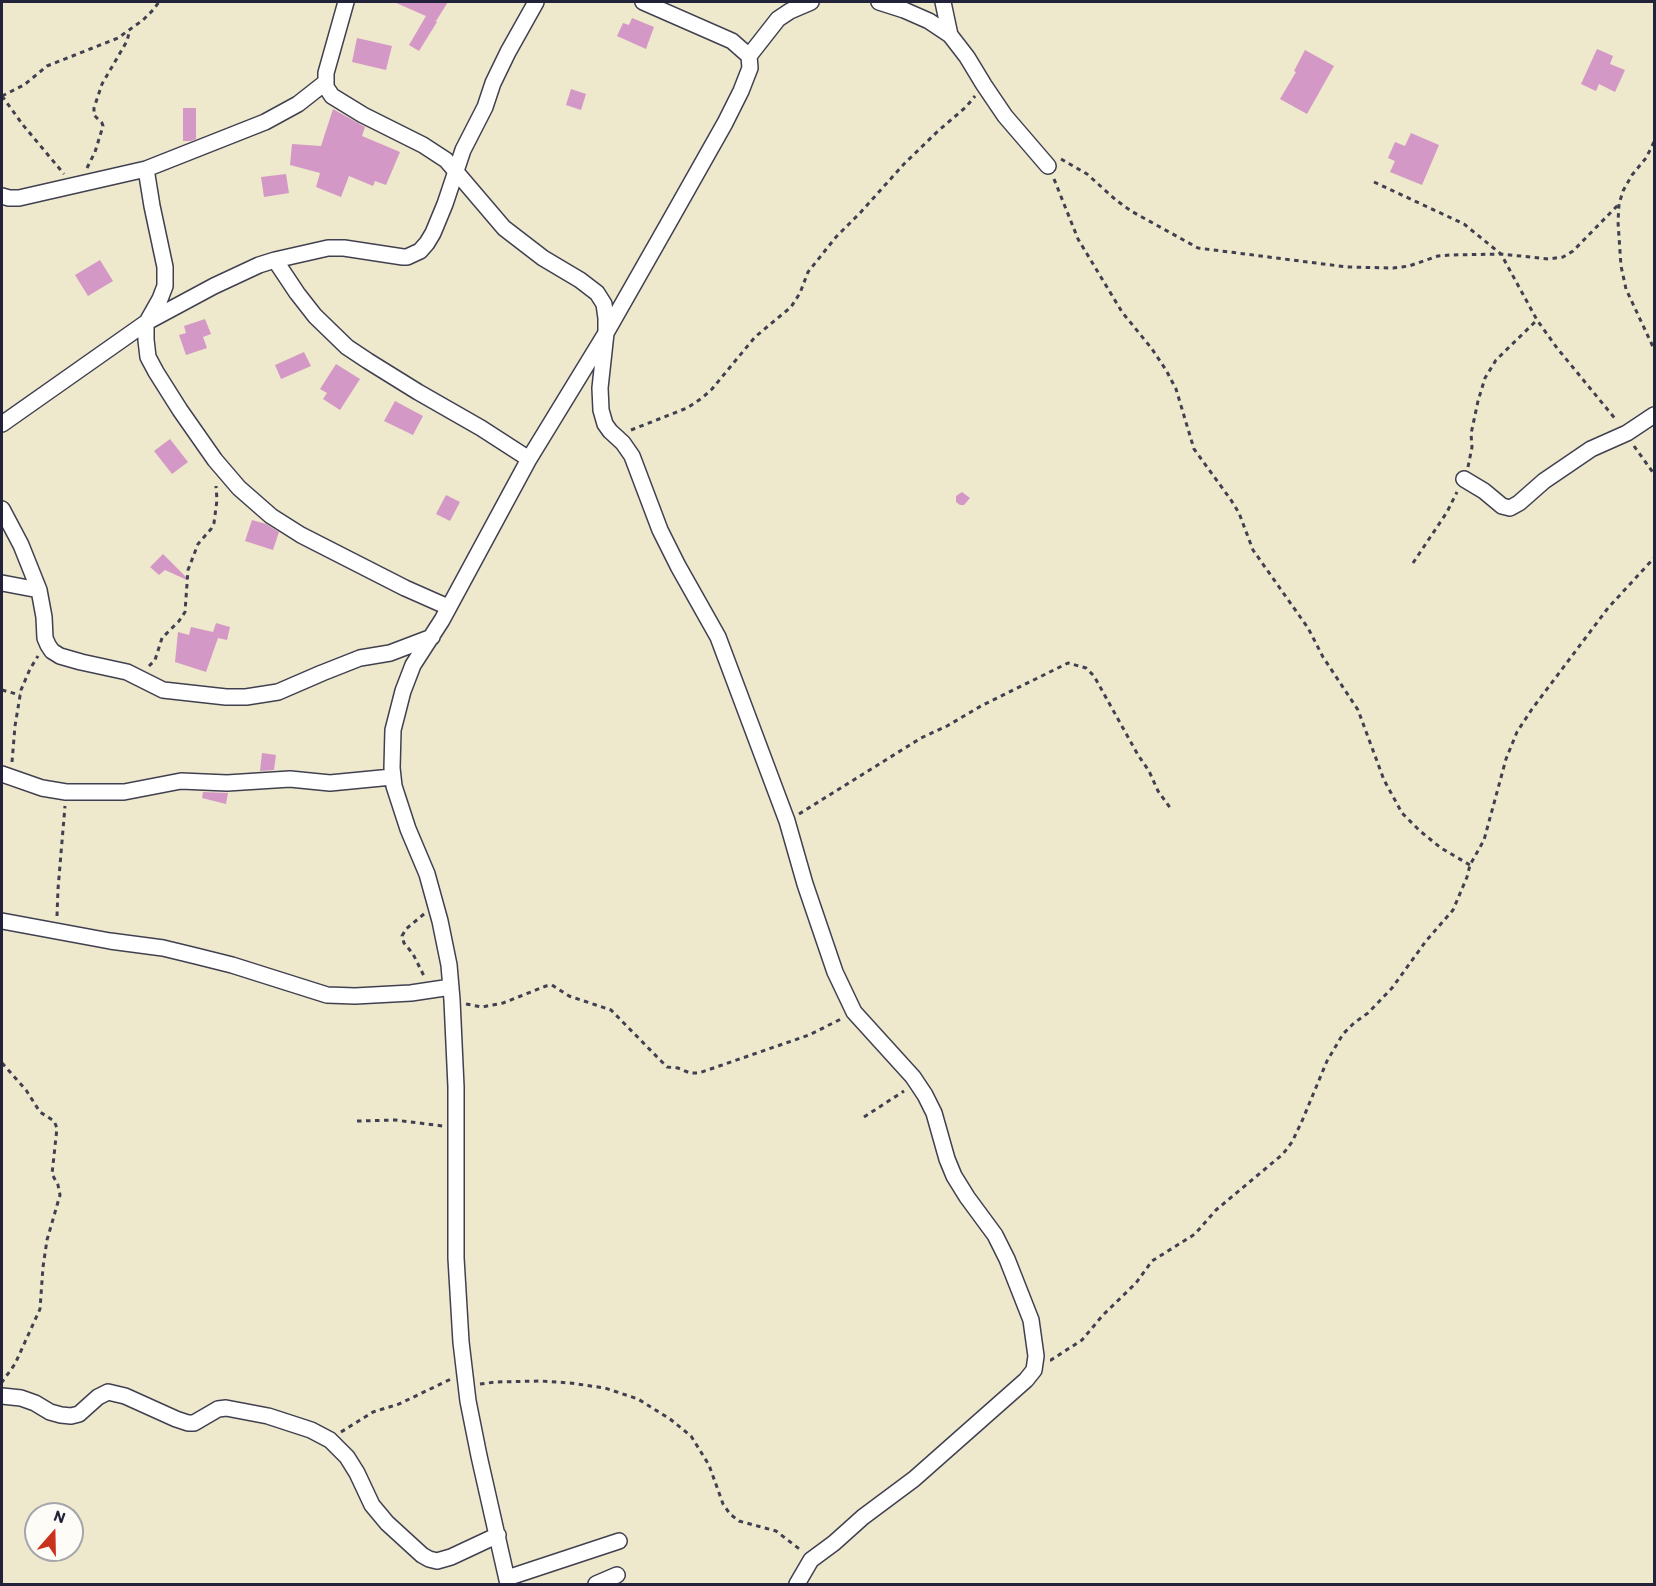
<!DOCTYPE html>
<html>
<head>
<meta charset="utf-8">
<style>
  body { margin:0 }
  #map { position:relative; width:1656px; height:1586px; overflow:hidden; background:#eee8cc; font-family:Itim,sans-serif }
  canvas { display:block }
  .frame { position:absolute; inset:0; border:3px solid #22223b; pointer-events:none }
  .north { position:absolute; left:24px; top:1502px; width:60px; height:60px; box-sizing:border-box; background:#fdfcf7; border:2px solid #a5a5ac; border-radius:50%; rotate:20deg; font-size:16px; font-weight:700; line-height:24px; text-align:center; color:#22223b }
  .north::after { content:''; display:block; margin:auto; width:21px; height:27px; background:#c8321e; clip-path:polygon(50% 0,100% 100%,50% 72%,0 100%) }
</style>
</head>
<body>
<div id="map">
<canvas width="1656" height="1586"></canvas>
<div class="frame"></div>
<div class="north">N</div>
</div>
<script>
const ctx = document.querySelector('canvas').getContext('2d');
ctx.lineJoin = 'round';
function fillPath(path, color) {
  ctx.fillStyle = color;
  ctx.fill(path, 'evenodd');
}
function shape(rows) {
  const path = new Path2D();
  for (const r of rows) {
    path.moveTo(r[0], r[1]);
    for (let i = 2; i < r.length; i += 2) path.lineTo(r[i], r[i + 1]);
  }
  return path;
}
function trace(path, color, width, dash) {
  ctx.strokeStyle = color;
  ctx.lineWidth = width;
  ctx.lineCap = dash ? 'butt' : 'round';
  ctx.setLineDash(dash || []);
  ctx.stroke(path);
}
fillPath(shape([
  [394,2,448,2,436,21,434,20,437,22,419,51,409,45,426,16],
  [632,18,654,27,646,49,617,36,623,23,629,25],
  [357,38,392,46,386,70,352,62],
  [1597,49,1613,56,1610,64,1625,70,1615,92,1599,84,1596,91,1581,84],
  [1305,50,1334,66,1307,114,1280,99,1296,72,1294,71],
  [571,89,586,94,581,110,566,105],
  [183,108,196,108,196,139,191,141,183,141],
  [333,109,365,127,362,136,400,152,386,185,375,181,373,186,349,176,341,197,316,187,320,173,290,165,292,144,321,146],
  [1411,133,1439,145,1422,185,1390,172,1395,161,1388,158,1395,142,1405,146],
  [286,174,289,193,264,197,261,177],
  [100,260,113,281,88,296,75,275],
  [205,319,211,334,203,337,207,348,186,355,179,335,186,333,184,326],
  [304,352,311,366,281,379,275,365],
  [336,364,360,379,340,410,323,399,327,393,320,389],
  [395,401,423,416,413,435,384,421],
  [170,439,188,462,172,474,154,451],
  [962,492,970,498,964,505,960,505,956,502,956,496],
  [446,495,460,502,450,521,436,514],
  [252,520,266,524,279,532,273,550,245,541],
  [163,554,188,579,187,580,165,570,159,575,150,567],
  [216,623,230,627,227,640,218,638,206,672,175,662,178,632,189,635,191,627,213,632],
  [262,753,276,755,274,770,260,771],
  [203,792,228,793,226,804,202,798]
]), '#d498c6');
const street = shape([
  [346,2,326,73,326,87,332,96,363,115,423,145,446,160,504,228,543,258,580,280,597,293,604,304,606,318,606,333,600,388,601,410,605,424,610,431,623,443,632,456,660,530,678,566,718,637,787,821,805,884,835,972,854,1012,913,1077,925,1095,934,1113,947,1159,954,1176,967,1197,995,1235,1007,1259,1031,1320,1036,1356,1034,1370,1026,1380,914,1479,863,1517,834,1543,811,1560,797,1584],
  [879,2,904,10,929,21,950,35,967,57,984,85,1005,116,1048,166],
  [943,2,950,35],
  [749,56,778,19,790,11,811,2],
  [146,169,152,206,165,267,165,286,160,299,147,322,146,327,146,340,148,357,156,372,180,410,215,460,239,488,271,516,301,535,405,588,448,607],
  [2,196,9,198,19,198,146,169,265,122,298,104,326,82],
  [275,260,297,293,315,316,347,347,368,361,418,392,481,428,529,459],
  [2,424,147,322,214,286,259,265,275,260,328,248,344,248,403,257,407,257,420,251,427,243,433,233,445,204,463,150,485,107,493,83,508,52,536,2],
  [1464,479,1484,491,1502,506,1510,508,1519,503,1544,481,1591,449,1627,433,1654,415],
  [2,509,21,545,39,590,44,617,45,638,48,645,52,651,60,656,81,662,127,672,163,690,226,697,246,697,278,692,322,673,360,658,390,653,432,637],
  [2,583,39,590],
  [2,774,42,788,66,792,124,792,181,781,227,783,290,779,330,783,392,777],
  [2,921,110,941,163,948,196,956,232,965,327,995,355,996,411,993,451,987],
  [2,1396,21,1398,35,1403,50,1412,61,1415,71,1416,79,1414,98,1397,108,1392,125,1396,176,1419,188,1423,194,1423,218,1409,226,1408,268,1416,311,1430,330,1440,347,1457,357,1473,372,1505,387,1523,422,1555,429,1559,437,1561,451,1557,498,1535],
  [507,1578,619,1541],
  [508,1584,479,1456,468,1401,461,1342,456,1258,456,1087,452,1000,449,965,440,921,427,874,408,829,394,786,392,768,393,730,403,691,413,665,442,620,529,459,606,333,668,224,725,123,741,91,750,68,749,56,732,41,643,2],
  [596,1584,617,1575]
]);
trace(street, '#414051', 18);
trace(shape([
  [2,96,23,125,64,174],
  [2,96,24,85,47,66,118,38,143,20,153,10,159,2],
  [1654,142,1646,158,1632,175,1623,191,1619,204,1618,222,1621,266,1626,289,1654,349],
  [1061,159,1087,174,1116,200,1131,211,1198,248,1347,267,1393,268,1409,266,1438,256,1450,255,1501,254,1549,259,1563,257,1573,251,1619,204],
  [87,168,95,152,103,126,102,123,94,115,94,108,102,84,127,41,130,29],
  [1054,179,1078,239,1122,312,1152,349,1166,370,1176,389,1194,449,1231,500,1239,513,1253,550,1308,628,1323,657,1358,710,1384,780,1402,813,1420,831,1441,848,1470,865],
  [1374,182,1464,224,1501,254,1537,320,1557,348,1617,421],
  [631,430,687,408,702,398,712,389,755,337,791,307,800,293,808,272,836,237,860,213,904,164,938,131,966,107,975,96],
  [1634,446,1654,474],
  [1468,467,1472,447,1471,434,1478,401,1485,378,1496,360,1537,320],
  [1413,563,1447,512,1457,492],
  [149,666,155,660,162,638,179,621,185,612,188,570,198,544,211,529,214,523,217,500,216,486],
  [2,690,20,695],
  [12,762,15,726,21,690,30,669,38,656],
  [799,814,921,738,947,726,981,706,1068,663,1086,668,1094,676,1138,755,1149,771,1158,791,1171,809],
  [424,914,406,929,402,936,404,943,413,954,424,976],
  [57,916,58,889,65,806],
  [466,1004,482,1007,503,1003,546,986,552,985,569,996,611,1010,667,1067,678,1068,690,1073,699,1073,809,1035,843,1018],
  [2,1063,26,1090,40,1112,54,1121,57,1128,52,1174,58,1185,60,1195,47,1240,43,1267,40,1309,15,1364,2,1382],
  [864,1117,904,1091],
  [357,1121,395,1120,443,1126],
  [1050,1360,1051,1360,1082,1340,1103,1315,1136,1283,1152,1261,1195,1234,1216,1210,1283,1154,1292,1142,1302,1121,1327,1061,1343,1034,1354,1023,1368,1013,1392,988,1426,941,1453,910,1467,877,1470,865,1484,840,1506,759,1517,732,1532,709,1608,608,1654,558],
  [480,1384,496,1382,541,1381,570,1383,605,1388,638,1399,670,1419,691,1436,709,1465,723,1504,730,1514,739,1521,776,1531,802,1551],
  [341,1432,373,1412,399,1404,451,1379]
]), '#414051', 3, [4.5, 4.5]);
trace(street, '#fff', 15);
</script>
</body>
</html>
